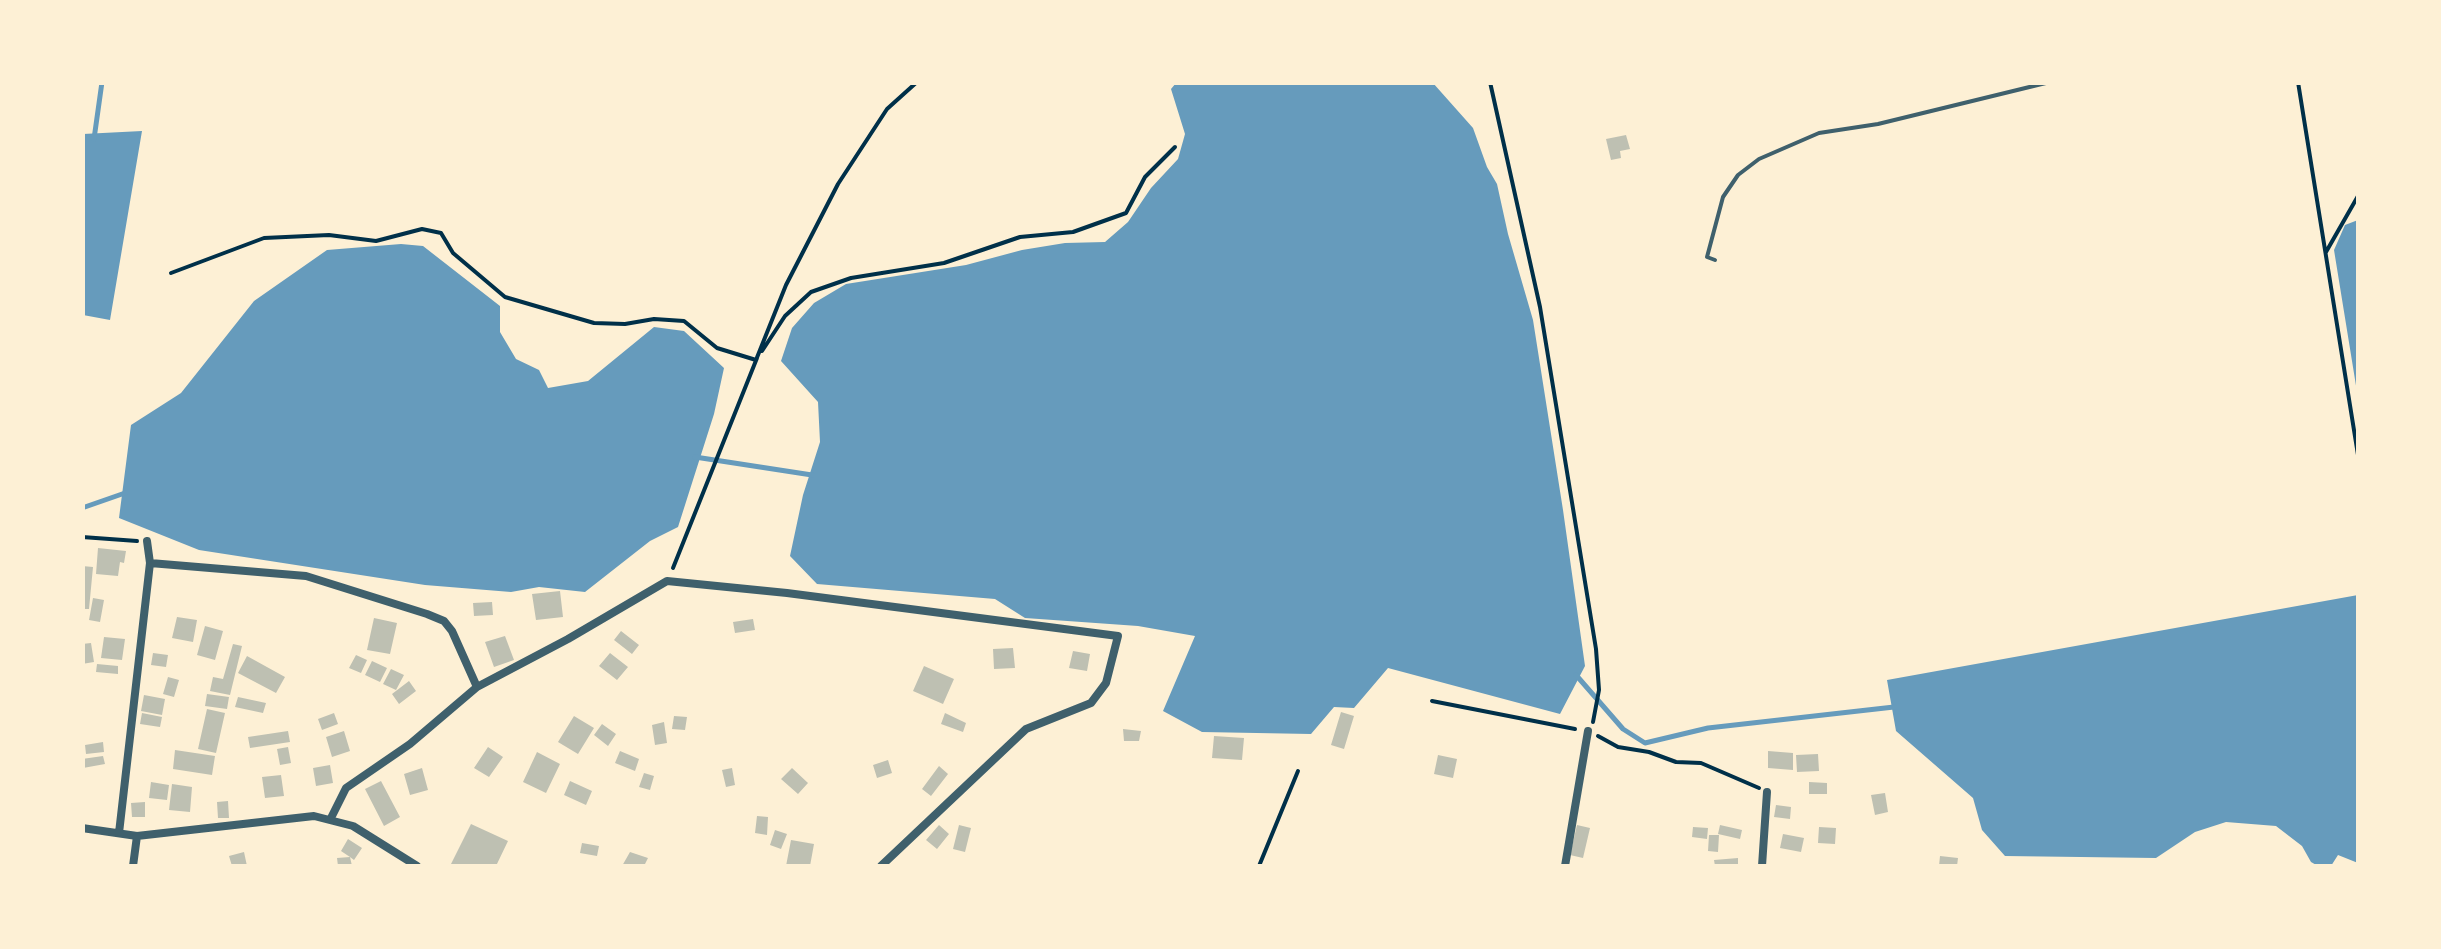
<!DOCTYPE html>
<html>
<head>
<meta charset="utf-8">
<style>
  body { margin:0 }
  #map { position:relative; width:2441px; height:949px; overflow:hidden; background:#fdf0d5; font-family:"Nunito Sans",sans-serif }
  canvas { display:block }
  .frame { position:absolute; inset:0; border:85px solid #fdf0d5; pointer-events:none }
</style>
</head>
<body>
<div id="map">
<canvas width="2441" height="949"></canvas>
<div class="frame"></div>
</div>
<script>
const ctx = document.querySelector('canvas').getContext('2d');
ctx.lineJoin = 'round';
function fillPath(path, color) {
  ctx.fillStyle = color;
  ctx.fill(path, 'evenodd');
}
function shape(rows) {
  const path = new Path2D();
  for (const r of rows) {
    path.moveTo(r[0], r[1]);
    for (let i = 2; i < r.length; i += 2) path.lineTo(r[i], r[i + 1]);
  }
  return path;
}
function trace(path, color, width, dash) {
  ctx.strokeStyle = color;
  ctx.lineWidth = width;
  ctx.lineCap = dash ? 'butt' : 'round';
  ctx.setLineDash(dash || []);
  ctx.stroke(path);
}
fillPath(shape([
  [1176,83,1433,83,1473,128,1487,167,1497,184,1508,234,1533,320,1563,510,1585,666,1560,714,1388,668,1354,708,1334,707,1311,734,1202,732,1163,711,1195,636,1138,626,1025,618,995,599,817,584,790,556,803,495,820,442,818,402,781,361,792,328,814,303,846,284,966,265,1022,250,1065,243,1105,242,1128,222,1151,188,1178,159,1185,134,1171,89],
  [142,131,110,320,83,315,83,134],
  [2358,220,2358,398,2334,250,2345,225],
  [401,244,423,246,500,306,500,332,516,359,539,370,548,388,588,381,654,327,684,331,724,368,714,414,678,527,650,541,585,592,539,587,511,592,425,585,199,550,119,518,131,425,181,393,254,301,327,250],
  [2358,595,2358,863,2338,855,2331,866,2318,866,2311,862,2302,846,2276,826,2226,822,2195,832,2156,858,2005,856,1982,830,1973,798,1896,731,1887,680]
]), '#669bbc');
trace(shape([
  [94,139,102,82],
  [695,457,812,475],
  [82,508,125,493],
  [1576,675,1623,729,1645,743,1708,728,1894,707]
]), '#669bbc', 5);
fillPath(shape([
  [1626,135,1630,149,1620,151,1621,158,1611,160,1606,139],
  [98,548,126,551,124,563,120,562,118,576,96,574],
  [82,566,93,567,89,609,82,609],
  [560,591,563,617,536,620,532,594],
  [93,598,104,600,100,622,89,620],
  [492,602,493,615,474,616,473,603],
  [177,617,197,620,193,642,172,638],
  [374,618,397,623,390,654,367,650],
  [753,619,755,630,735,633,733,622],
  [205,626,223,631,215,660,197,655],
  [621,631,639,645,632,654,614,640],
  [505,636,514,660,494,667,485,642],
  [104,637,125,639,122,660,101,658],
  [91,643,94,662,82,664,82,644],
  [233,644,242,646,230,695,210,691,213,677,223,679],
  [1013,648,1015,668,994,669,993,649],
  [1073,651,1090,654,1087,671,1069,668],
  [153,653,168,655,166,667,151,665],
  [610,653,628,667,617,680,599,666],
  [356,655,367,660,361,673,349,668],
  [247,656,285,677,276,693,238,673],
  [372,661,387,668,380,682,365,675],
  [97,664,118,666,118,674,96,672],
  [924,666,954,679,943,704,913,691],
  [391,669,404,675,396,690,383,684],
  [168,677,179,680,174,697,163,694],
  [409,681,416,691,399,704,392,694],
  [207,694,229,697,227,709,205,706],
  [144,695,165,699,162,715,141,711],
  [238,697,266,703,263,713,235,707],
  [207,709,225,713,216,753,198,749],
  [1341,712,1354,716,1344,749,1331,745],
  [142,713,162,717,160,727,140,724],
  [334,713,338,724,322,730,318,719],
  [945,713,966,723,963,732,941,724],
  [574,716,594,728,578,754,558,742],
  [674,716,687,717,685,730,672,729],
  [664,722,667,743,655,745,652,725],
  [602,724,616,734,608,746,594,735],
  [1123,729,1141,731,1139,741,1124,741],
  [288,731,290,742,250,748,248,737],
  [344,731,350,751,332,757,326,737],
  [1214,736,1244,738,1242,760,1212,758],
  [103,742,104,752,86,754,85,745],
  [288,747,291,763,280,765,277,749],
  [488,747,503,757,489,777,474,768],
  [175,750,215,756,212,775,173,769],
  [620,751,639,759,635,771,615,763],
  [1768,751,1793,753,1793,770,1768,768],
  [537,752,560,764,546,793,523,782],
  [1818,754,1819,771,1797,772,1796,755],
  [1438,755,1457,759,1453,778,1434,774],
  [103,756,105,764,83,768,82,759],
  [888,760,892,773,877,778,873,765],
  [330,765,333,783,316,786,313,768],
  [939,766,948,774,931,796,922,789],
  [422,768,428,790,410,795,404,774],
  [732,768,735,785,726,787,722,770],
  [792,768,808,783,798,794,781,779],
  [644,773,654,776,650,790,639,787],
  [281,775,284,796,265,798,262,777],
  [381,781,400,817,384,826,365,789],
  [570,781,592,791,586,805,564,795],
  [151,782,169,785,167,800,149,798],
  [1809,782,1827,783,1827,794,1809,794],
  [172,784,192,787,190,812,169,810],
  [1885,793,1888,812,1875,815,1871,795],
  [228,801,229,818,218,818,217,802],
  [145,802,145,817,132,817,131,803],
  [1776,805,1791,807,1790,819,1774,817],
  [757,816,768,817,767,835,755,833],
  [471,824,508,841,496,866,450,866],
  [939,825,949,834,937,849,926,840],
  [959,825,971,828,965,852,953,849],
  [1577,825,1590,828,1583,858,1570,855],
  [1720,825,1742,830,1740,839,1718,834],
  [1693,827,1708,828,1707,839,1692,837],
  [1819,827,1836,828,1835,844,1818,843],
  [775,830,787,834,781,849,770,845],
  [1783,834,1804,838,1801,852,1780,848],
  [1709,835,1719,835,1718,852,1708,851],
  [348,839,362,848,354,860,350,857,352,866,338,866,337,858,350,857,341,851],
  [791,840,814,844,810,866,786,866],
  [582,843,599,846,597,856,580,853],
  [244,852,247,866,232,866,229,856],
  [630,852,648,858,644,866,622,866],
  [1940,856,1958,858,1957,866,1939,866],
  [1738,858,1738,866,1715,866,1714,860]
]), '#bec0b2');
trace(shape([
  [1490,82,1540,307,1596,649,1599,690,1593,722],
  [2298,82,2358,455],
  [2326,252,2358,196],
  [171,273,264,238,329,235,376,241,422,229,441,233,453,253,505,297,594,323,625,324,654,319,684,321,717,348,756,360,786,285,838,184,887,109,917,82],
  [762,351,785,316,811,292,851,278,944,263,1020,237,1073,232,1126,213,1145,177,1175,147],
  [82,537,137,541],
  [673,568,757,358],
  [1432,701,1575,729],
  [1598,736,1618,747,1649,752,1676,762,1701,763,1759,788],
  [1259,866,1298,771]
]), '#003049', 4);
trace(shape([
  [1715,260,1707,257,1723,197,1738,175,1759,159,1819,133,1878,124,2050,82]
]), '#3f606c', 4);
trace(shape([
  [150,563,306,576,427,614,444,621,452,631,477,687],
  [331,818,346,788,410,744,477,687,568,639,667,581,787,593,1118,636,1106,683,1091,703,1026,729,881,866],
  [82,828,137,836,314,816,353,826,417,866],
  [119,833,150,563,147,541],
  [133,866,137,836],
  [1565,866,1588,731],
  [1762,866,1767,792]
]), '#3f606c', 8);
</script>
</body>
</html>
